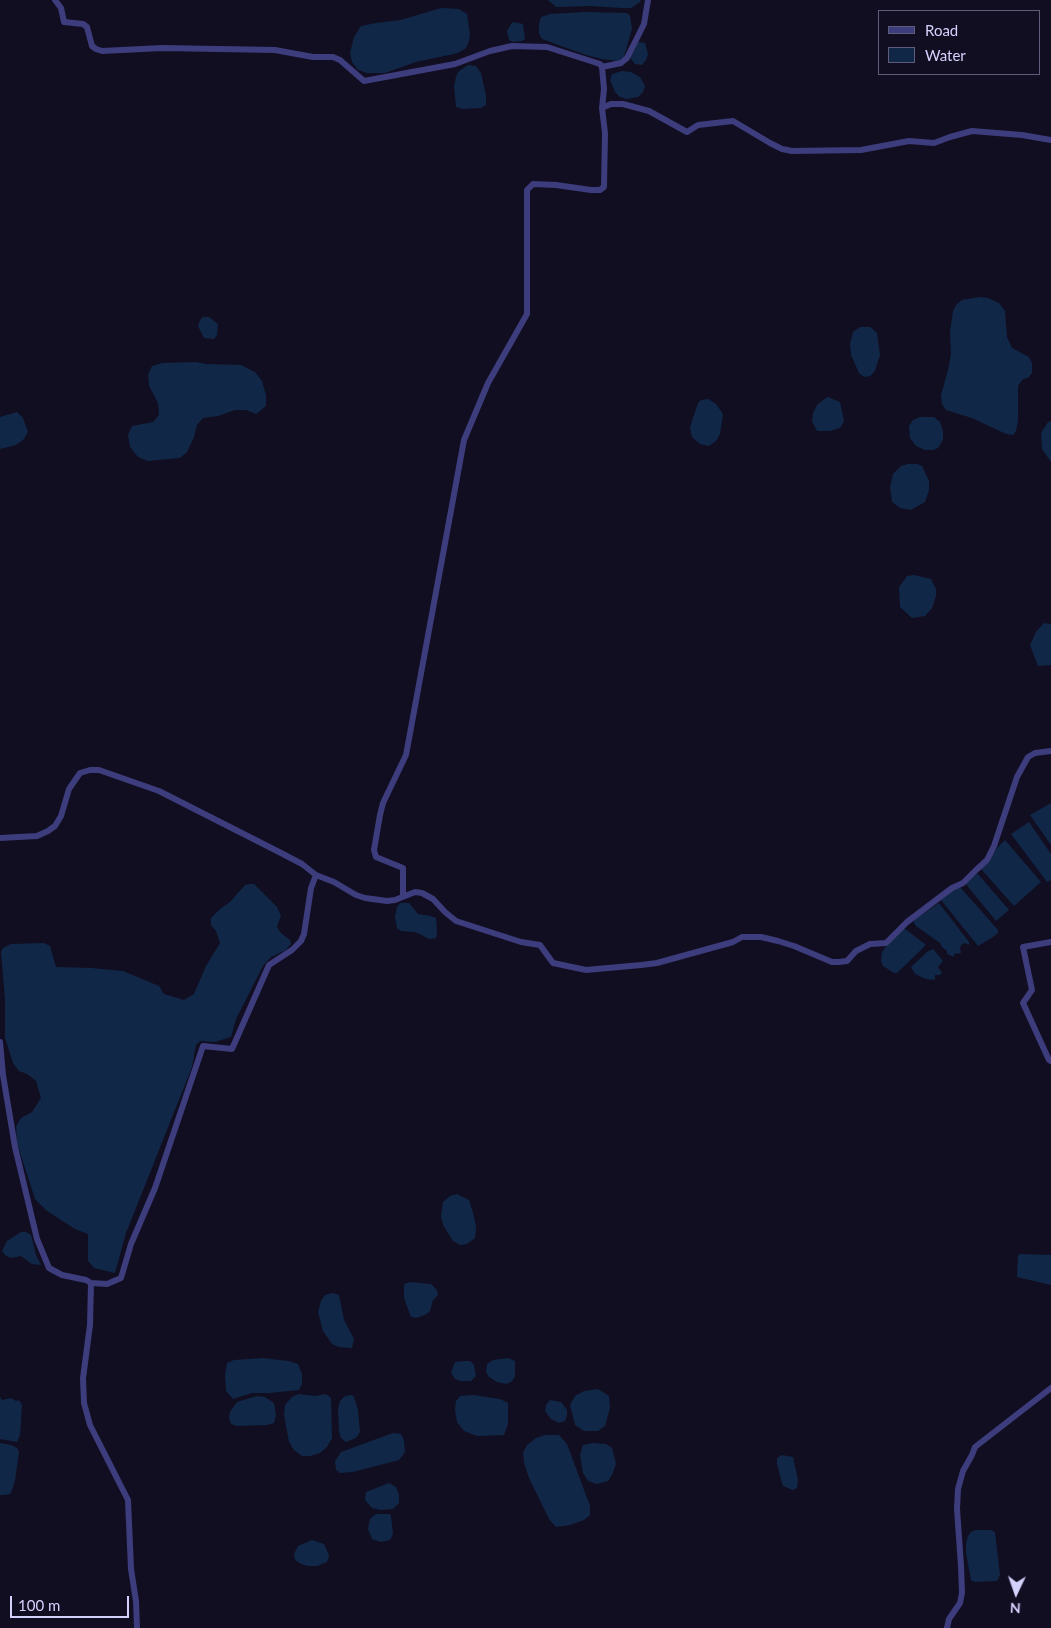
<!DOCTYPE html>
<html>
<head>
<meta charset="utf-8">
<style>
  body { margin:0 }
  #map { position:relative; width:1051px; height:1628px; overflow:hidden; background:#110e21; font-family:Lato,sans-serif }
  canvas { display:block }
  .legend { position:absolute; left:878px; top:10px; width:162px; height:65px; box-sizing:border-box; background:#110e21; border:1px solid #5f5c79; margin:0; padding:6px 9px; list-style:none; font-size:15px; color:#d5d1fd }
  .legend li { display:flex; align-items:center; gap:10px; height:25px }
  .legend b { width:25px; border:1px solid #5f5c79 }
  .north { position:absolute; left:991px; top:1568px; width:50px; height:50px; -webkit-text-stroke:4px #110e21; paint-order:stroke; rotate:183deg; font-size:14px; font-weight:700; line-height:20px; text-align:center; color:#d5d1fd }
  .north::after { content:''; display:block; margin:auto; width:18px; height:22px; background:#d5d1fd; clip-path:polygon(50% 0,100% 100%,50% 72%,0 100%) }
  .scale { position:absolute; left:10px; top:1596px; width:119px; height:22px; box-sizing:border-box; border:2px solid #d5d1fd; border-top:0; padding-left:6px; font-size:15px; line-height:18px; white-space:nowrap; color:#d5d1fd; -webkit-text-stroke:4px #110e21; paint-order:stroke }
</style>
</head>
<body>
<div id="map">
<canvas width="1051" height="1628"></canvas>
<ul class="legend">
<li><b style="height:6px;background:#3d3c7d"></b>Road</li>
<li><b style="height:14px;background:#112747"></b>Water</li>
</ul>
<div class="north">N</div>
<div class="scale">100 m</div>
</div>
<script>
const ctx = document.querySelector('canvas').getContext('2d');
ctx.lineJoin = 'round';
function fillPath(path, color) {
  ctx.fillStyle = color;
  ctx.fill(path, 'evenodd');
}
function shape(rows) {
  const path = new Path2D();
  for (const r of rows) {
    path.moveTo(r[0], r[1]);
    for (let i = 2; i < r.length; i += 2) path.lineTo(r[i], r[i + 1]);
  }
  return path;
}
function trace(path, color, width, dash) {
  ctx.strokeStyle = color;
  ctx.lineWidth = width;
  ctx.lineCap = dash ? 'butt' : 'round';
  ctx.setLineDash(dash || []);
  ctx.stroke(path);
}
fillPath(shape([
  [548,0,641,0,640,2,631,8,622,8,591,6,556,7],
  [441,8,459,9,467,14,470,35,469,41,466,48,458,53,416,62,385,73,367,73,358,70,352,62,350,53,354,37,361,26,376,23,401,20],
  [585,12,627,13,630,16,632,29,624,57,618,61,602,59,586,55,542,39,539,33,539,24,541,17,550,14],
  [513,22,523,24,525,39,522,41,513,42,509,40,507,31,511,24],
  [638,42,645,43,648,54,646,60,642,65,635,64,631,59,631,52,635,44],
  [468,65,476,66,481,73,486,95,486,105,481,108,463,109,456,107,454,86,456,77,458,72],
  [622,71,631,72,640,77,645,86,643,92,638,97,627,99,620,97,615,92,610,80,612,74],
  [979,297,988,298,999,303,1005,311,1007,337,1012,348,1029,357,1032,363,1032,373,1028,378,1023,379,1018,386,1018,421,1016,431,1013,435,1006,434,972,418,955,413,946,410,942,404,941,395,948,370,951,354,950,332,953,311,956,305,962,300],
  [203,317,209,317,218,324,217,335,214,339,204,338,198,326,200,320],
  [860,327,870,327,877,333,880,355,875,371,870,376,864,377,859,373,851,355,850,344,853,332],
  [196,362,206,364,241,365,255,372,262,381,266,395,266,406,256,414,246,410,235,410,218,416,203,418,197,425,194,437,187,452,180,458,148,461,138,457,130,447,128,435,132,426,153,422,159,415,158,403,149,386,148,375,152,366,162,363],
  [828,397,840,402,844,421,840,428,830,431,817,431,812,421,813,413,817,405,823,400],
  [708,399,716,404,723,414,720,434,716,441,709,446,700,444,692,437,690,427,698,403,701,400],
  [17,412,23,418,28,432,24,439,16,445,0,449,0,417],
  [920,417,934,417,940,422,943,431,943,440,938,448,933,450,925,450,916,446,910,438,909,426,913,420],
  [1051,421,1051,462,1042,449,1041,433,1048,422],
  [908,464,917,464,922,466,929,481,929,490,925,502,911,510,900,508,892,502,890,487,893,474,901,466],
  [914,575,931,579,936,589,936,596,932,608,925,616,912,618,900,607,899,587,907,576],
  [1044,623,1051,624,1051,665,1038,666,1030,645,1036,632],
  [1051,803,1051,845,1030,815],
  [1029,822,1051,854,1051,880,1047,882,1011,834],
  [1005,840,1041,882,1014,906,981,869,997,848],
  [977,873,1009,910,996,921,965,883],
  [251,884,254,884,277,907,281,916,277,927,281,933,290,940,291,944,286,950,271,957,263,966,236,1019,231,1037,215,1042,200,1041,196,1045,192,1067,126,1233,115,1273,94,1268,88,1261,88,1234,75,1229,47,1211,35,1199,17,1143,16,1126,21,1118,32,1112,41,1098,36,1081,27,1074,19,1071,13,1063,5,1038,5,999,1,952,3,948,11,944,44,943,50,946,56,967,92,968,123,971,159,986,164,994,184,1000,194,994,206,966,220,943,216,931,211,925,211,918,220,909,230,902,245,885],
  [960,887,998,930,998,933,993,937,978,946,941,900,946,894],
  [400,903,409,903,418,914,431,916,436,918,437,933,436,938,429,939,420,934,414,932,401,931,397,928,395,917,397,907],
  [939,903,969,942,969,945,965,943,962,944,960,948,961,953,954,954,954,957,947,954,947,951,942,947,940,943,916,926,914,923,914,920],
  [904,928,925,944,925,946,897,973,894,973,883,966,881,961,882,952,893,937],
  [933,949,943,961,938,967,942,973,940,975,935,975,935,980,926,979,915,974,911,967,927,952],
  [457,1194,469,1200,473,1213,476,1226,475,1238,467,1244,460,1245,453,1241,443,1225,441,1216,443,1202,450,1196],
  [21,1232,26,1232,31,1235,36,1255,41,1265,32,1264,21,1256,12,1258,6,1256,2,1251,7,1241],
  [1020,1254,1051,1255,1051,1285,1017,1277,1018,1255],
  [410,1282,431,1284,437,1290,438,1295,433,1300,430,1311,425,1315,416,1318,411,1317,404,1298,404,1284],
  [333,1293,339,1295,344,1320,354,1339,352,1348,339,1347,332,1344,323,1331,318,1312,321,1301,325,1295],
  [263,1358,288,1361,298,1364,302,1374,302,1384,299,1390,270,1393,252,1393,233,1399,226,1391,225,1375,227,1363,234,1360],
  [508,1358,515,1361,515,1377,511,1382,506,1384,497,1382,489,1377,486,1372,487,1364,493,1360],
  [464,1361,470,1361,474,1365,476,1376,471,1381,461,1381,455,1379,451,1373,455,1362],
  [598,1389,609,1396,610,1408,605,1426,598,1431,584,1431,575,1425,570,1405,575,1396,584,1391],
  [299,1394,315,1396,326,1394,331,1398,332,1438,327,1447,320,1453,310,1456,302,1456,294,1450,289,1442,284,1415,285,1405,292,1397],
  [352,1395,354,1397,358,1410,360,1432,356,1438,346,1442,341,1438,339,1432,338,1409,340,1401,345,1396],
  [473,1395,500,1399,508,1403,508,1424,504,1435,477,1436,464,1431,457,1422,455,1410,456,1401,460,1396],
  [257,1396,265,1397,274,1403,276,1415,274,1423,267,1425,237,1426,231,1424,229,1418,230,1412,237,1402],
  [0,1397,2,1400,11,1398,16,1401,19,1400,22,1405,20,1435,17,1442,0,1439],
  [550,1400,561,1402,567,1410,567,1415,565,1421,559,1423,551,1419,545,1411,546,1405],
  [393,1433,401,1434,404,1440,405,1452,399,1460,353,1472,340,1473,336,1470,335,1461,341,1452],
  [545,1435,559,1435,567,1444,590,1506,590,1515,584,1520,570,1525,556,1527,549,1519,529,1478,524,1463,523,1453,527,1445,536,1438],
  [0,1443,11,1445,17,1448,19,1452,15,1480,12,1490,10,1494,4,1495,0,1495],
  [593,1443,606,1444,612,1448,616,1464,612,1475,608,1481,597,1484,588,1481,583,1473,580,1455,583,1445],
  [782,1455,793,1457,798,1480,797,1488,793,1490,783,1486,780,1476,777,1463,777,1458],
  [389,1483,396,1487,399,1495,399,1503,393,1509,381,1510,372,1508,365,1500,366,1492],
  [376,1514,390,1514,391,1516,393,1534,390,1540,381,1542,372,1539,368,1529,370,1519],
  [976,1530,991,1530,995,1532,1000,1575,997,1581,975,1582,971,1580,966,1553,966,1543,968,1536,971,1532],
  [312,1540,324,1544,329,1555,327,1562,317,1566,308,1566,301,1564,295,1560,294,1554,298,1546]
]), '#112747');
trace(shape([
  [55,0,61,8,64,22,83,24,87,27,92,46,96,49,102,51,162,48,275,50,313,57,333,57,340,60,364,81,455,64,490,51,512,46,547,47,600,64,602,67,604,89,602,108],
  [602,67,621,63,627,58,644,24,648,0],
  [0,838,37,836,48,831,55,826,61,816,69,789,80,773,90,770,99,770,159,791,283,854,302,864,316,875,334,882,356,895,365,898,387,901,395,900,415,892,422,893,433,899,445,912,456,921,521,942,540,945,553,963,586,970,641,965,657,963,733,942,742,937,761,937,778,941,794,946,832,962,839,962,847,961,856,951,870,944,886,943,907,922,952,888,963,883,976,870,987,860,994,846,1017,777,1028,757,1035,753,1051,751],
  [403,896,403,868,376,857,374,850,380,815,383,803,406,755,464,440,488,383,527,314,527,190,533,184,556,185,591,190,600,190,604,187,605,133,602,108,611,104,623,104,649,111,687,132,698,125,733,121,770,143,782,149,792,151,861,150,909,141,934,143,950,137,972,131,1022,135,1051,140],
  [1051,942,1023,947,1032,990,1023,1003,1049,1060,1051,1061],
  [0,1042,3,1075,15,1147,37,1239,49,1268,62,1275,86,1280,91,1283,107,1284,121,1278,131,1244,155,1188,203,1046,232,1049,269,965,292,950,301,941,304,934,311,888,316,875],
  [91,1283,90,1325,83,1378,84,1403,90,1425,128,1500,131,1569,136,1601,137,1628],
  [947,1628,949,1619,960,1603,962,1593,961,1566,957,1509,958,1489,963,1471,972,1455,975,1447,1051,1388]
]), '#3d3c7d', 6);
</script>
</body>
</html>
